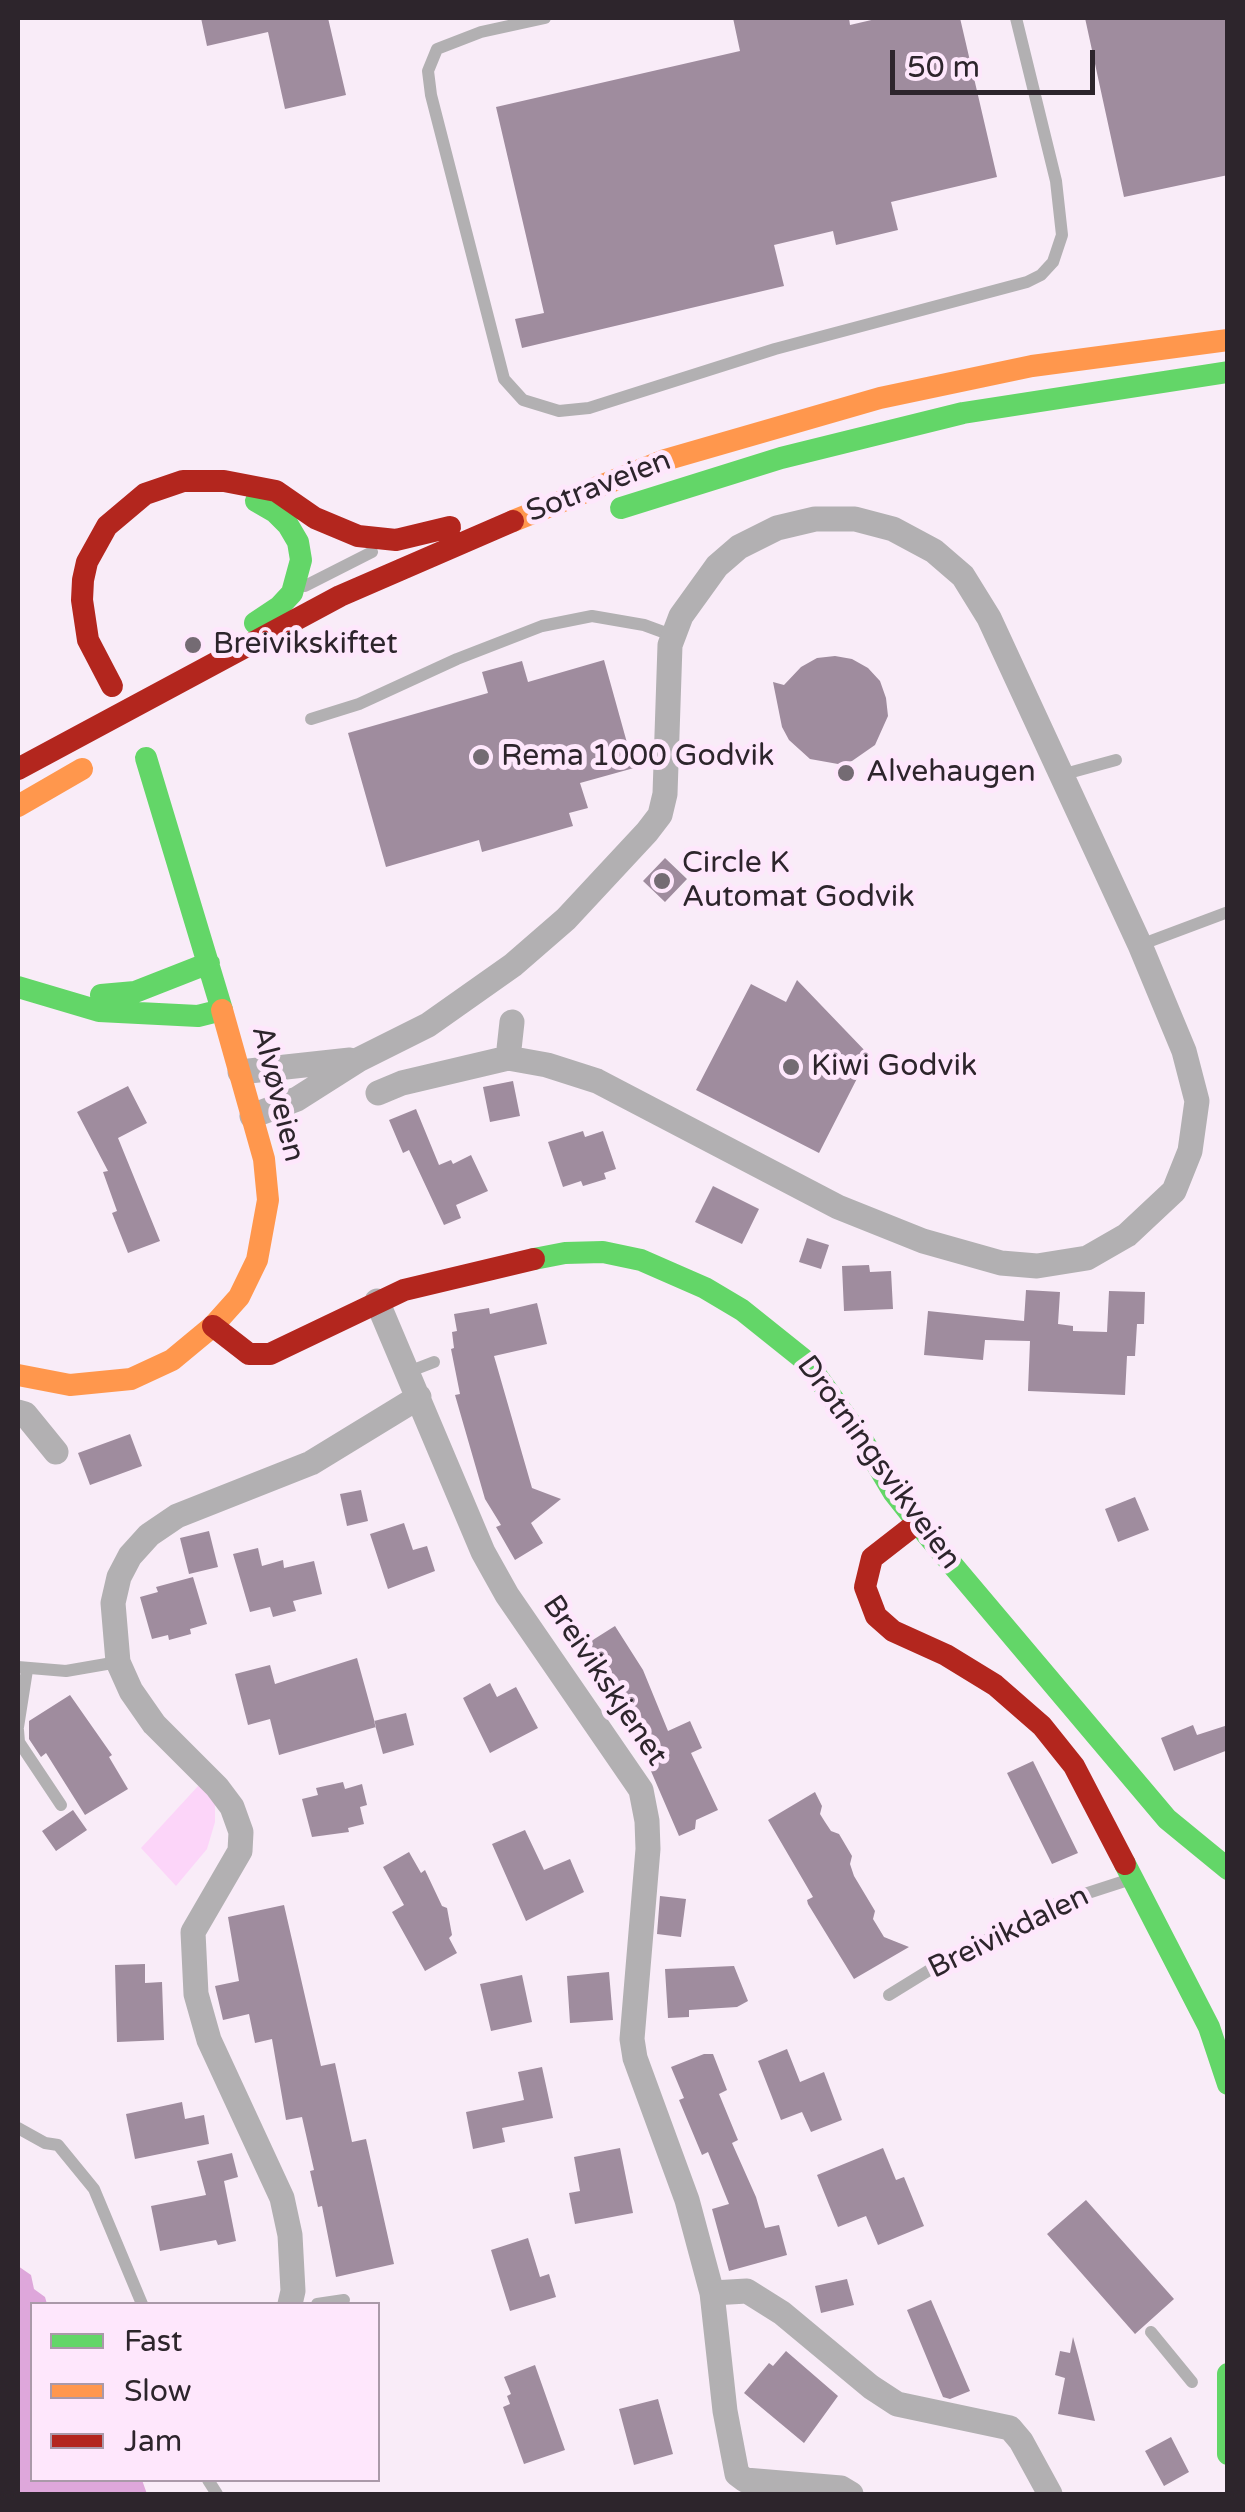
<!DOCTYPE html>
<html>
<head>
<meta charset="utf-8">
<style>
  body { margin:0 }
  #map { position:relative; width:1245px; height:2512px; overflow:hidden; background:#f9ecf8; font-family:"Varela Round",sans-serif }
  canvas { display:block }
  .frame { position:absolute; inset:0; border:20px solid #2d252c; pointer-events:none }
  .legend { position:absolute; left:30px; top:2302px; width:350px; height:180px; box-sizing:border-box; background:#fee7fc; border:2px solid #aa99a9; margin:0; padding:12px 18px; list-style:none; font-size:30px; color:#2d252c }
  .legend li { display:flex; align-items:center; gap:20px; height:50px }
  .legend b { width:50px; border:2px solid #aa99a9 }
  .scale { position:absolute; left:890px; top:50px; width:205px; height:45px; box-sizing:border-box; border:5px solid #2d252c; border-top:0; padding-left:12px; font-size:30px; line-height:35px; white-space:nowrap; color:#2d252c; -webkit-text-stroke:8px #fee7fc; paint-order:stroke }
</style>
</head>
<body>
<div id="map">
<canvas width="1245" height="2512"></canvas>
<div class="frame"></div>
<ul class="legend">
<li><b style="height:12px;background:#63d668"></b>Fast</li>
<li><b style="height:12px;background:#ff974d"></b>Slow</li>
<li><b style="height:12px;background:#b3261e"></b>Jam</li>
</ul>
<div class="scale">50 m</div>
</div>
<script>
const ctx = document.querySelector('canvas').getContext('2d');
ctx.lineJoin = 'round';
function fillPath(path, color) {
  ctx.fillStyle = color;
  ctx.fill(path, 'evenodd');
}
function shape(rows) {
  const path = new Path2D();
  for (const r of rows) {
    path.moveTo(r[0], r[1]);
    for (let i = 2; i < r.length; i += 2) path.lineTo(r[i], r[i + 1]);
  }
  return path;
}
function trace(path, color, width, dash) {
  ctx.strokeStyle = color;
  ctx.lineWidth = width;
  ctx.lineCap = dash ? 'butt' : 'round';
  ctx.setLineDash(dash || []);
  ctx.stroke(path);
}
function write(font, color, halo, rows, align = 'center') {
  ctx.font = font + ' "Varela Round",sans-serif';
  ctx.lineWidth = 10;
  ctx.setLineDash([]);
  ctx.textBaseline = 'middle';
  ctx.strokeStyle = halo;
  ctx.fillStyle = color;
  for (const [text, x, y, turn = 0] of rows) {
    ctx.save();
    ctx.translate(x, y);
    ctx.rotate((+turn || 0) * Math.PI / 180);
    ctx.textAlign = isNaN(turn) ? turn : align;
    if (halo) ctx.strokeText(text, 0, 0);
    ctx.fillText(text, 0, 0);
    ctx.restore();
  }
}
fillPath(shape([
  [199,1785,215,1803,215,1822,207,1849,176,1886,141,1848]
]), '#fcd5f9');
fillPath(shape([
  [18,2266,31,2275,34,2289,45,2297,47,2304,32,2304,32,2480,142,2480,147,2494,18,2494]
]), '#dea7db');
fillPath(shape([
  [201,18,328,18,346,95,285,109,268,32,207,46],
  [733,18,849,18,850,25,880,18,960,18,997,177,891,202,898,230,836,245,833,231,774,245,784,286,522,348,515,319,544,313,496,107,740,51],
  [1085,18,1228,18,1228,175,1124,197],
  [835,656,852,659,868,668,880,681,886,698,888,716,875,745,852,761,838,764,810,759,789,740,782,727,773,682,784,685,801,667,817,658],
  [604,660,634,768,580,783,588,808,569,813,573,826,482,852,479,840,386,867,348,733,488,693,482,672,522,661,528,682],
  [665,858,687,879,665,902,643,881],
  [797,980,869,1055,819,1153,696,1090,751,984,786,1002],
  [513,1081,520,1116,490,1122,483,1087],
  [128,1086,147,1123,118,1138,160,1241,128,1253,112,1213,117,1211,103,1172,108,1171,77,1112],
  [416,1109,439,1165,451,1160,453,1164,471,1155,488,1191,456,1205,461,1218,444,1225,409,1150,403,1153,389,1120],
  [583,1131,585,1137,603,1131,616,1169,604,1173,606,1179,583,1186,581,1181,563,1187,548,1142],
  [713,1186,759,1209,742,1244,695,1222],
  [807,1238,829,1245,821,1269,799,1262],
  [869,1265,870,1272,891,1271,893,1309,844,1311,842,1266],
  [1026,1290,1060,1292,1058,1324,1073,1326,1073,1331,1107,1332,1109,1291,1145,1292,1144,1324,1137,1324,1135,1356,1127,1356,1125,1395,1028,1391,1030,1341,985,1340,983,1360,924,1355,928,1311,1024,1321],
  [537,1303,547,1344,494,1356,532,1488,561,1499,531,1523,543,1543,515,1560,496,1527,501,1525,485,1499,455,1395,460,1394,451,1349,454,1348,452,1332,457,1331,454,1314,489,1308,490,1314],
  [130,1434,142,1466,90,1485,78,1453],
  [361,1490,368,1521,347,1526,340,1494],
  [1135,1497,1149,1530,1118,1542,1105,1509],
  [404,1523,413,1550,427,1546,435,1571,388,1589,370,1534],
  [209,1531,218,1567,189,1574,180,1538],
  [258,1548,262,1566,283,1560,284,1568,314,1561,322,1594,293,1601,296,1611,273,1617,270,1607,250,1612,233,1554],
  [193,1577,207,1624,190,1629,191,1634,169,1640,168,1635,152,1639,140,1597,158,1592,156,1587],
  [615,1626,643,1670,668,1731,690,1721,702,1748,691,1753,718,1810,696,1820,695,1829,679,1836,619,1697,588,1643],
  [357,1658,376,1727,279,1755,270,1719,248,1725,235,1674,270,1665,275,1684],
  [490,1683,497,1697,516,1687,538,1728,490,1753,463,1698],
  [70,1695,112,1755,109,1757,128,1789,85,1815,46,1753,41,1757,29,1739,29,1721],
  [406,1713,414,1745,383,1754,374,1721],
  [1193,1725,1197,1735,1228,1725,1228,1750,1174,1771,1161,1738],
  [1033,1761,1078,1853,1052,1864,1007,1773],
  [343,1782,345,1789,362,1784,367,1805,360,1807,364,1824,348,1828,349,1832,312,1837,302,1799,318,1795,316,1788],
  [815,1792,822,1806,820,1814,825,1822,831,1831,839,1834,852,1856,850,1864,854,1876,875,1911,873,1919,884,1937,909,1947,854,1979,808,1904,807,1900,813,1897,768,1820],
  [73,1810,87,1830,56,1851,42,1831],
  [525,1830,544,1870,570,1859,584,1892,526,1921,492,1844],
  [409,1852,421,1873,425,1870,442,1906,447,1908,452,1935,449,1938,457,1953,425,1971,392,1912,404,1905,383,1867],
  [660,1896,686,1899,681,1937,657,1934],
  [284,1905,321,2066,335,2063,352,2142,366,2139,394,2264,336,2277,322,2206,318,2207,310,2171,314,2170,302,2117,286,2120,272,2039,255,2043,249,2014,223,2020,215,1986,239,1981,228,1917],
  [145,1964,145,1983,162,1982,164,2040,117,2042,115,1965],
  [734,1966,748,2001,737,2007,689,2010,689,2017,668,2018,665,1969],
  [609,1972,613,2020,570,2023,567,1976],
  [522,1975,532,2022,491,2031,480,1984],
  [787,2049,800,2082,824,2072,842,2120,811,2132,802,2112,781,2120,758,2061],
  [704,2054,713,2054,727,2090,719,2094,738,2140,732,2143,756,2197,765,2228,779,2225,787,2255,729,2271,712,2209,729,2204,708,2152,702,2155,679,2100,684,2098,671,2067],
  [542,2067,553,2118,502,2128,505,2142,473,2149,466,2112,524,2100,518,2072],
  [182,2102,185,2119,204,2115,209,2144,135,2159,126,2114],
  [620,2148,633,2213,575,2224,569,2193,580,2191,574,2157],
  [883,2148,896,2180,904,2177,924,2226,878,2245,866,2216,838,2227,817,2175],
  [232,2153,238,2177,224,2181,236,2241,218,2245,216,2240,160,2251,151,2206,206,2195,197,2161],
  [1086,2200,1174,2299,1135,2334,1047,2234],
  [528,2238,540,2277,549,2274,556,2297,510,2311,491,2250],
  [847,2279,854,2305,821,2313,815,2286],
  [931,2300,970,2391,950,2399,943,2397,907,2310],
  [1073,2337,1078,2355,1095,2421,1058,2414,1065,2378,1055,2375,1060,2351,1070,2353],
  [786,2351,838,2396,804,2443,744,2393,769,2363,773,2366],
  [535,2365,565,2450,524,2464,503,2407,510,2404,507,2396,511,2394,504,2377],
  [658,2399,673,2454,634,2465,619,2409],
  [1171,2437,1189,2472,1164,2486,1145,2451]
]), '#9f8c9e');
trace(shape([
  [545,18,481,32,437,49,428,71,431,95,504,379,523,400,559,411,589,408,775,349,1027,282,1041,275,1053,262,1062,235,1056,181,1016,18],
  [305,586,372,552],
  [311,719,359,704,457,659,542,626,592,616,644,625,674,636],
  [1061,775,1116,760],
  [1140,945,1228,912],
  [408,1372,434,1362],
  [18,1667,66,1671,118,1662],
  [18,1727,27,1670],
  [18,1730,19,1742,61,1805],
  [889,1995,936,1966,1060,1902,1131,1879],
  [18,2128,45,2143,58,2145,94,2189,142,2304],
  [317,2304,344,2300],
  [1151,2332,1192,2382],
  [208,2480,217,2494]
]), '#b2b0b2', 12);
trace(shape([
  [508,1058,512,1022],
  [240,1072,350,1060],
  [252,1116,297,1099,360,1059,428,1025,513,965,566,919,647,832,660,815,665,794,670,645,681,616,717,566,739,547,777,528,815,519,855,519,893,529,934,551,963,576,989,618,1140,945,1184,1051,1197,1101,1190,1151,1174,1191,1127,1235,1087,1258,1037,1266,1001,1263,923,1241,838,1207,597,1081,547,1065,508,1058,402,1083,378,1093],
  [377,1301,483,1552,507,1595,641,1790,647,1821,648,1849,632,2039,635,2058,687,2200,712,2293,725,2411,737,2474,745,2480,841,2488,851,2494],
  [18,1412,25,1414,56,1452],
  [712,2293,747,2291,782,2313,871,2387,897,2404,1010,2428,1021,2441,1050,2494],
  [290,2304,293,2291,290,2235,282,2198,209,2040,196,1994,193,1932,240,1851,241,1832,232,1807,217,1787,154,1724,131,1691,118,1662,113,1603,119,1577,130,1556,149,1535,177,1516,311,1463,419,1397]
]), '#b2b0b2', 25);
trace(shape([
  [621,508,781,458,963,413,1228,372],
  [255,623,279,607,292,593,301,560,298,542,288,525,275,512,256,501],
  [18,987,99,1011,198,1016,222,1010,146,758],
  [101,995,135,992,209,963],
  [534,1259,565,1253,603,1252,641,1260,705,1288,742,1310,807,1362,863,1441,894,1493,928,1536,1167,1819,1228,1869],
  [1125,1864,1209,2027,1228,2084],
  [1228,2374,1228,2454]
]), '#63d668', 22);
trace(shape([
  [513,521,665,460,880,398,1032,366,1228,340],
  [18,806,82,769],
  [18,1375,70,1385,131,1379,172,1360,213,1326,239,1297,257,1260,268,1200,264,1159,222,1010]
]), '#ff974d', 22);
trace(shape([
  [112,686,88,640,82,600,83,580,87,562,107,526,145,494,183,481,224,481,276,491,315,518,358,536,396,540,450,527],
  [18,769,340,596,513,521],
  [213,1326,249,1354,270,1354,404,1290,534,1259],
  [917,1523,872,1558,865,1587,876,1616,893,1631,946,1655,995,1685,1042,1726,1074,1766,1125,1864]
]), '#b3261e', 22);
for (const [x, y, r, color] of [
  [193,645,10,"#746b73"],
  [481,757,10,"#746b73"],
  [846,773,10,"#746b73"],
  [662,881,10,"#746b73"],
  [791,1067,10,"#746b73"]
]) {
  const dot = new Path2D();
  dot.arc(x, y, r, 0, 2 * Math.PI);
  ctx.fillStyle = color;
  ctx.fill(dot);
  trace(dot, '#fee7fc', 4);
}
write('30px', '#2d252c', '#fee7fc', [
  ["Sotraveien",599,487,-21],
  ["Alvøveien",277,1094,76],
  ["Drotningsvikveien",878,1463,54],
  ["Breivikskjenet",604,1681,56],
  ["Breivikdalen",1009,1933,-26]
]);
write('30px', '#2d252c', '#fee7fc', [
  ["Breivikskiftet",213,645],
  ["Rema 1000 Godvik",501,757],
  ["Alvehaugen",866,773],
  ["Circle K",682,864],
  ["Automat Godvik",682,898],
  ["Kiwi Godvik",811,1067]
], 'left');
</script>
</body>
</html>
